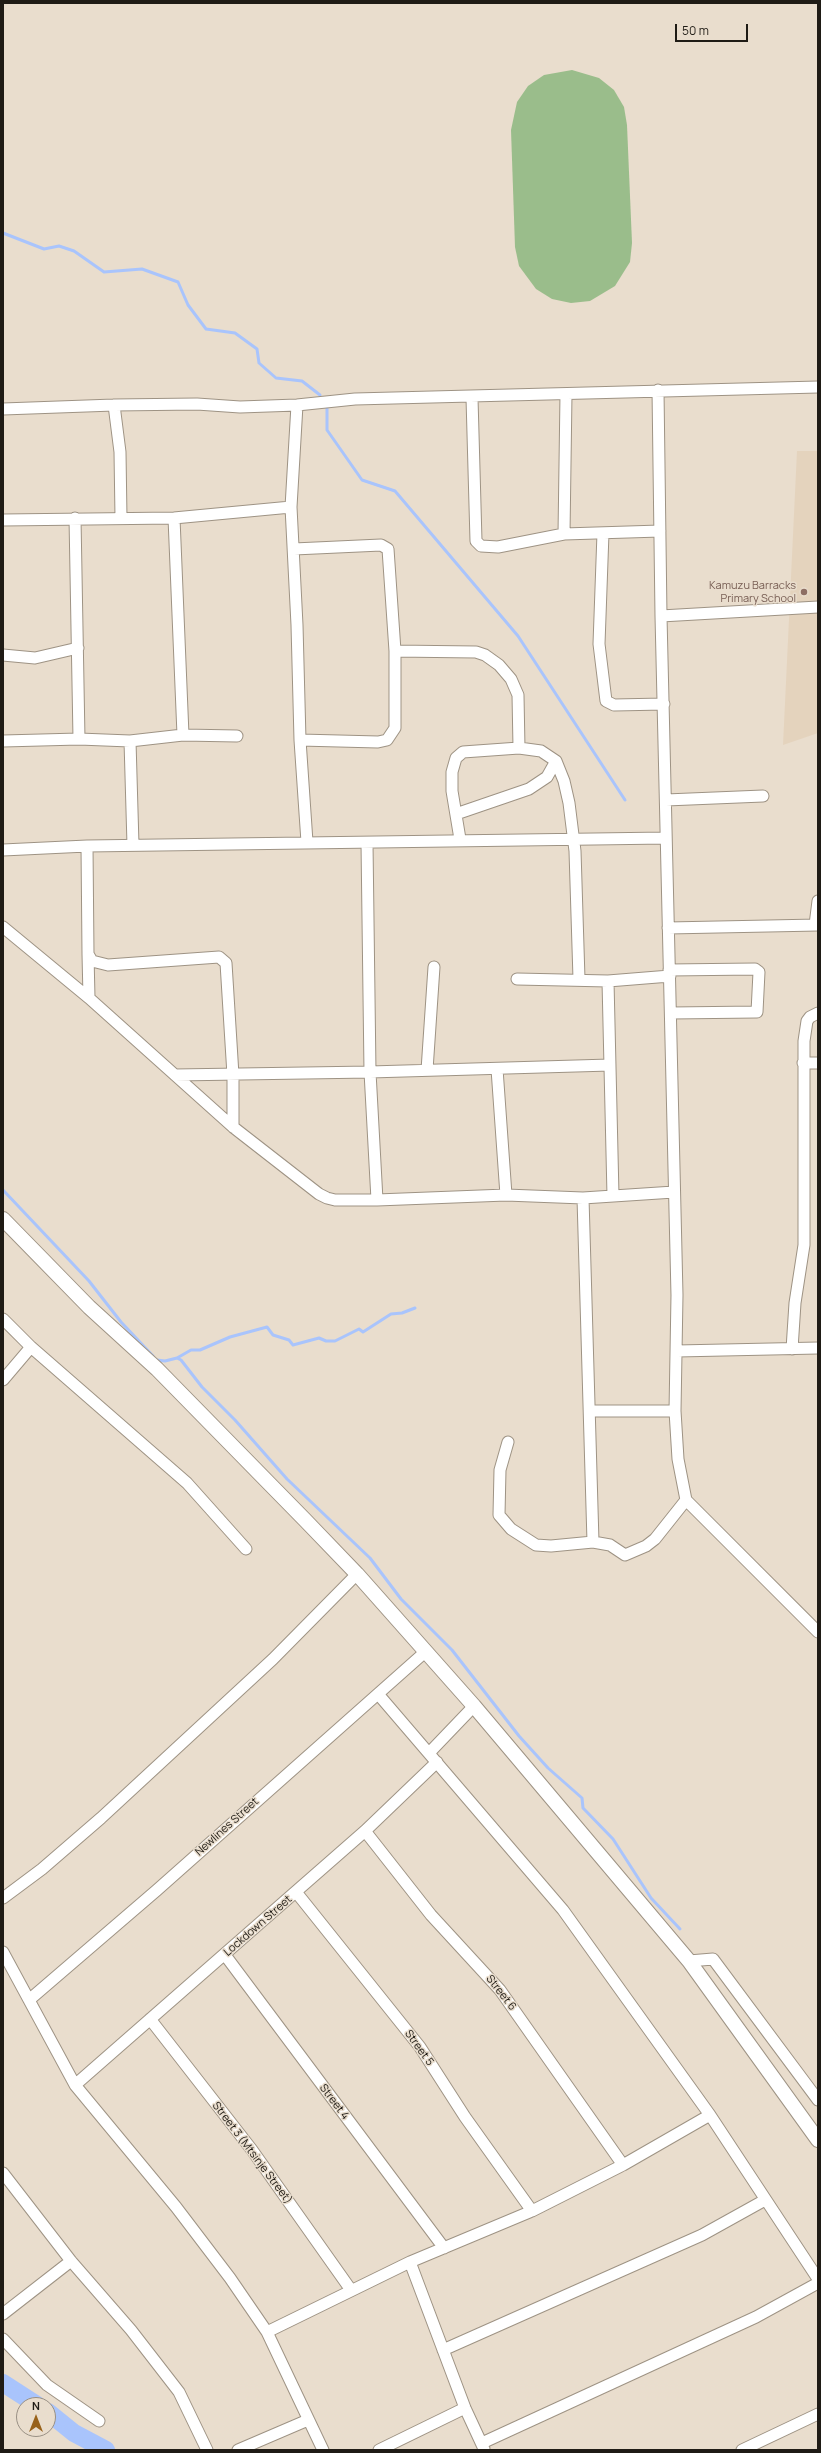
<!DOCTYPE html>
<html>
<head>
<meta charset="utf-8">
<style>
  body { margin:0 }
  #map { position:relative; width:821px; height:2453px; overflow:hidden; background:#e9ddcd; font-family:Manrope,sans-serif }
  canvas { display:block }
  .frame { position:absolute; inset:0; border:4px solid #1f1b15; pointer-events:none }
  .north { position:absolute; left:16px; top:2397px; width:40px; height:40px; box-sizing:border-box; background:#e9ddcd; border:1px solid #988f83; border-radius:50%; rotate:0deg; font-size:11px; font-weight:700; line-height:16px; text-align:center; color:#1f1b15 }
  .north::after { content:''; display:block; margin:auto; width:14px; height:18px; background:#98621b; clip-path:polygon(50% 0,100% 100%,50% 72%,0 100%) }
  .scale { position:absolute; left:675px; top:24px; width:73px; height:18px; box-sizing:border-box; border:2px solid #1f1b15; border-top:0; padding-left:5px; font-size:12px; line-height:14px; white-space:nowrap; color:#1f1b15; -webkit-text-stroke:3px #e9ddcd; paint-order:stroke }
</style>
</head>
<body>
<div id="map">
<canvas width="821" height="2453"></canvas>
<div class="frame"></div>
<div class="north">N</div>
<div class="scale">50 m</div>
</div>
<script>
const ctx = document.querySelector('canvas').getContext('2d');
ctx.lineJoin = 'round';
function fillPath(path, color) {
  ctx.fillStyle = color;
  ctx.fill(path, 'evenodd');
}
function shape(rows) {
  const path = new Path2D();
  for (const r of rows) {
    path.moveTo(r[0], r[1]);
    for (let i = 2; i < r.length; i += 2) path.lineTo(r[i], r[i + 1]);
  }
  return path;
}
function trace(path, color, width, dash) {
  ctx.strokeStyle = color;
  ctx.lineWidth = width;
  ctx.lineCap = dash ? 'butt' : 'round';
  ctx.setLineDash(dash || []);
  ctx.stroke(path);
}
function write(font, color, halo, rows, align = 'center') {
  ctx.font = font + ' Manrope,sans-serif';
  ctx.lineWidth = 3;
  ctx.setLineDash([]);
  ctx.textBaseline = 'middle';
  ctx.strokeStyle = halo;
  ctx.fillStyle = color;
  for (const [text, x, y, turn = 0] of rows) {
    ctx.save();
    ctx.translate(x, y);
    ctx.rotate((+turn || 0) * Math.PI / 180);
    ctx.textAlign = isNaN(turn) ? turn : align;
    if (halo) ctx.strokeText(text, 0, 0);
    ctx.fillText(text, 0, 0);
    ctx.restore();
  }
}
fillPath(shape([
  [797,451,818,451,818,733,783,745]
]), '#e4d3bd');
fillPath(shape([
  [572,70,599,78,614,90,624,107,627,125,632,243,630,262,615,286,590,301,571,303,552,299,536,289,519,266,515,247,511,130,517,102,528,86,544,75]
]), '#9abd8b');
trace(shape([
  [3,233,44,249,59,246,74,251,104,272,142,269,178,282,188,305,206,329,235,333,257,349,259,363,276,378,302,381,320,395],
  [327,408,327,430,362,480,395,491,518,636,625,800],
  [3,1190,89,1281,121,1322,153,1356],
  [177,1358,191,1350,200,1350,230,1337,267,1327,273,1335,289,1340,293,1345,319,1338,326,1341,335,1341,359,1329,363,1332,391,1314,402,1313,415,1308],
  [157,1360,165,1361,177,1358,181,1360,202,1387,235,1420,287,1479,370,1558,401,1599,452,1650,519,1736,548,1768,582,1798,583,1808,613,1839,651,1898,680,1929]
]), '#a9c4fc', 3);
trace(shape([
  [3,2383,37,2405],
  [48,2412,74,2433,106,2450]
]), '#a9c4fc', 18);
const minor = shape([
  [658,390,661,616,677,1295,675,1411,678,1459,686,1500,818,1632],
  [472,398,476,541,481,546,498,547,564,534,660,531],
  [114,405,120,452,121,518],
  [297,405,291,507,297,625,300,740,307,842],
  [3,409,114,405,197,404,240,407,297,405,355,399,818,387],
  [75,518,79,739],
  [174,518,183,735],
  [3,520,174,518,291,507],
  [603,533,599,644,606,701,614,705,664,704],
  [564,534,566,394],
  [294,549,381,545,388,549,395,651,395,728,387,740,378,742,300,740],
  [661,616,818,607],
  [395,651,476,652,485,655,499,665,511,679,518,695,519,748],
  [3,655,35,658,78,648],
  [3,741,79,739,130,741,183,735,237,736],
  [130,741,133,845],
  [666,800,763,796],
  [456,814,529,789,547,777,556,761],
  [460,839,452,791,452,772,456,758,463,752,519,748,541,751,556,761,564,781,569,803,575,851,579,979],
  [367,843,370,1072,377,1200],
  [87,846,88,954,92,961,108,965,219,957,226,963,233,1075,233,1127],
  [3,850,87,846,666,838],
  [815,925,818,901],
  [3,927,89,998,233,1127,319,1194,327,1198,335,1200,377,1200,506,1195,583,1198,674,1192],
  [668,928,818,925],
  [88,954,89,998],
  [669,970,755,969,759,972,757,1012,671,1013],
  [517,979,608,981,670,976],
  [608,981,613,1196],
  [803,1063,818,1063],
  [497,1069,506,1195],
  [427,1070,434,967],
  [175,1075,370,1072,610,1065],
  [583,1198,593,1542],
  [3,1319,31,1347,187,1483,246,1549],
  [792,1349,795,1303,804,1245,804,1041,807,1021,810,1017,818,1013],
  [677,1351,818,1348],
  [3,1380,31,1347],
  [590,1411,675,1411],
  [508,1442,500,1470,499,1515,511,1529,536,1545,551,1546,593,1542,610,1545,625,1555,646,1546,655,1539,686,1500],
  [378,1694,563,1910,710,2115,818,2279],
  [429,1753,474,1706],
  [365,1831,431,1915,500,1990,623,2165],
  [296,1892,420,2047,465,2117,532,2211],
  [3,1898,42,1869,101,1818,273,1659,357,1574],
  [3,1952,75,2085,176,2207,230,2278,267,2332,323,2450],
  [225,1955,444,2248],
  [689,1961,713,1959,818,2100],
  [29,2000,157,1890,424,1653],
  [150,2019,252,2150,351,2290],
  [75,2085,365,1831,437,1762],
  [3,2173,71,2261,131,2330,179,2392,207,2450],
  [410,2262,465,2408,484,2449],
  [3,2314,71,2261],
  [267,2332,410,2262,532,2211,623,2165,710,2115],
  [3,2339,47,2385,99,2421],
  [443,2350,702,2235,765,2200],
  [482,2443,756,2317,818,2283],
  [238,2450,308,2420],
  [379,2450,465,2408],
  [742,2450,818,2414]
]);
const tertiary = shape([
  [3,1219,89,1307,157,1369,306,1521,357,1574,474,1706,689,1961,818,2140]
]);
trace(minor, '#9e9384', 13);
trace(tertiary, '#9e9384', 16);
trace(minor, '#fff', 11);
trace(tertiary, '#fff', 14);
for (const [x, y, r, color] of [
  [804,592,4,"#8d6e63"]
]) {
  const dot = new Path2D();
  dot.arc(x, y, r, 0, 2 * Math.PI);
  ctx.fillStyle = color;
  ctx.fill(dot);
  trace(dot, '#e9ddcd', 1.5);
}
write('11px', '#785e54', '#e9ddcd', [
  ["Kamuzu Barracks",796,586],
  ["Primary School",796,599]
], 'right');
write('11px', '#1f1b15', '#e9ddcd', [
  ["Newlines Street",227,1827,-42],
  ["Lockdown Street",258,1926,-41],
  ["Street 6",501,1993,52],
  ["Street 5",419,2048,54],
  ["Street 4",334,2102,53],
  ["Street 3 (Mtsinje Street)",252,2153,53]
]);
</script>
</body>
</html>
